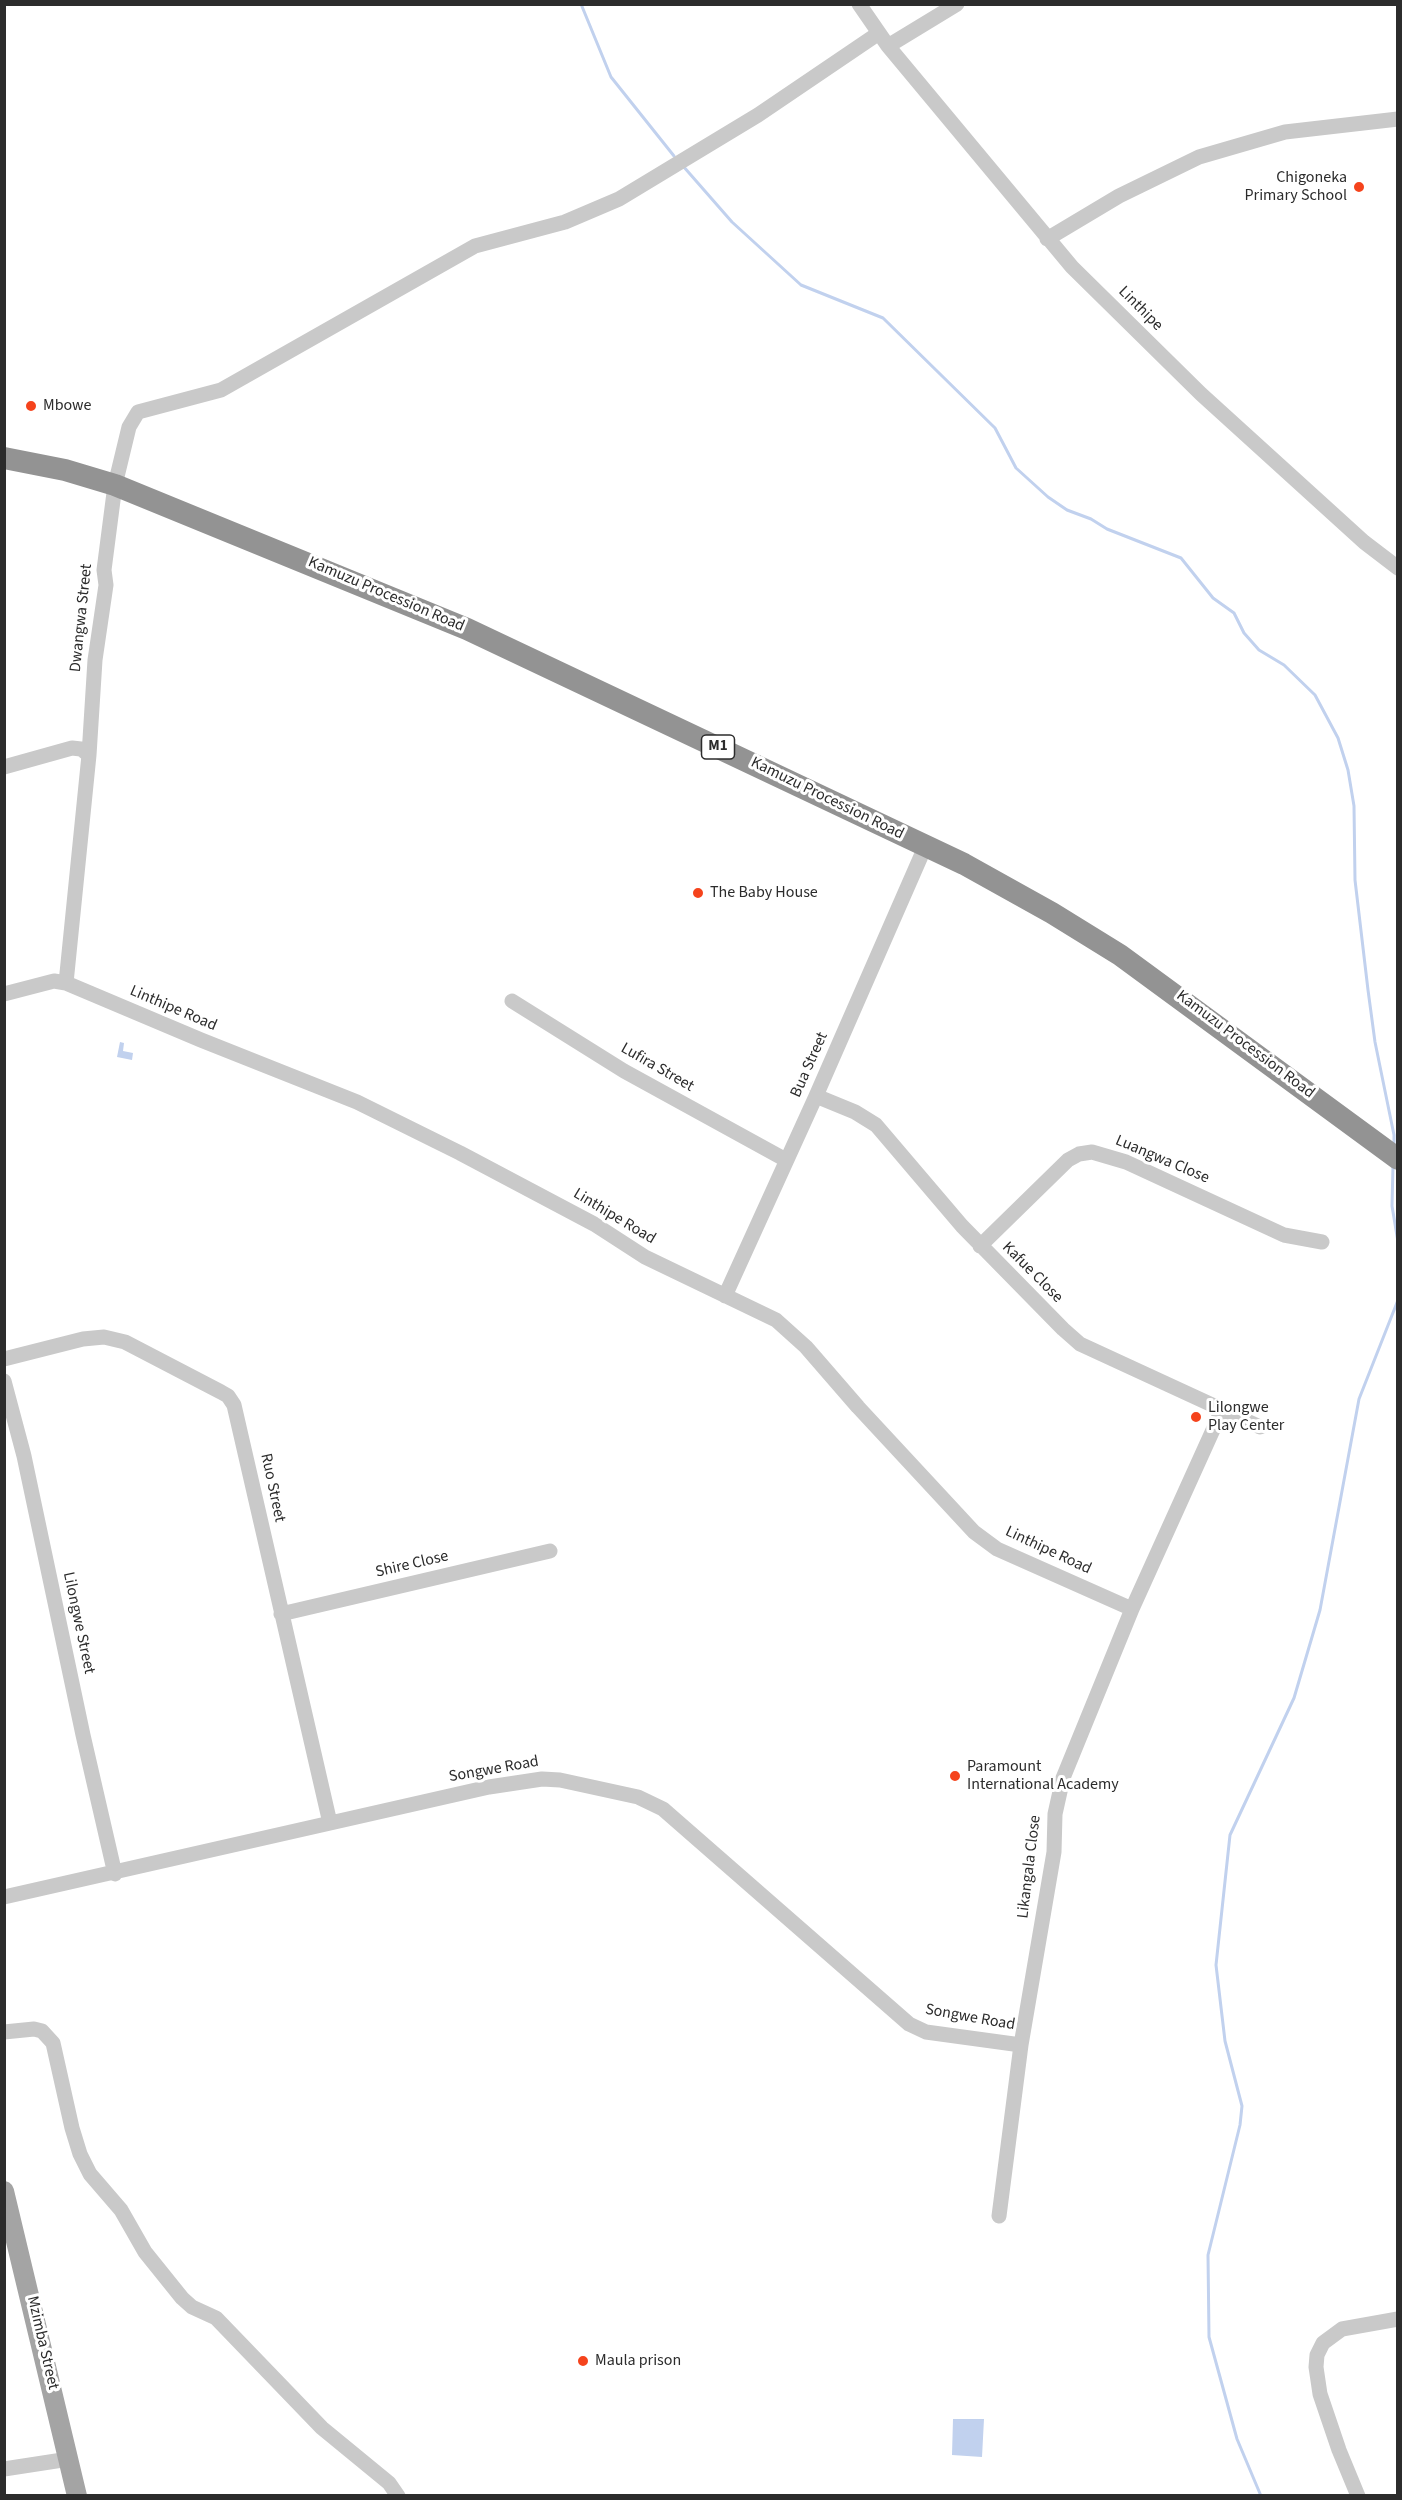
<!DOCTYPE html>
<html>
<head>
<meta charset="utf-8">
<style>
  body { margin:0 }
  #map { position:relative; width:1402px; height:2500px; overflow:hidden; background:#fff; font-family:"Source Sans 3",sans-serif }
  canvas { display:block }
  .frame { position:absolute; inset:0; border:6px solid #2c2c2c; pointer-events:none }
</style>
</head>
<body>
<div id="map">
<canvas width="1402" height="2500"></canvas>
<div class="frame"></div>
</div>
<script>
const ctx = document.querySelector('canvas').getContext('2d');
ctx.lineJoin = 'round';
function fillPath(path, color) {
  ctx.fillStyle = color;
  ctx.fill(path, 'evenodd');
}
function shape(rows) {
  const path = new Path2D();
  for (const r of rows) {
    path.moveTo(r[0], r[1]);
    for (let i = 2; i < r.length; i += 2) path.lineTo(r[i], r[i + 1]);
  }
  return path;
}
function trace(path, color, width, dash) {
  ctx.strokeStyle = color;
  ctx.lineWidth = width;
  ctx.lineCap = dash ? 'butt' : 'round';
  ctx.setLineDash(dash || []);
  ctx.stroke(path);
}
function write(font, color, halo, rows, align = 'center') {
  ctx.font = font + ' "Source Sans 3",sans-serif';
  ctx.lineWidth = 6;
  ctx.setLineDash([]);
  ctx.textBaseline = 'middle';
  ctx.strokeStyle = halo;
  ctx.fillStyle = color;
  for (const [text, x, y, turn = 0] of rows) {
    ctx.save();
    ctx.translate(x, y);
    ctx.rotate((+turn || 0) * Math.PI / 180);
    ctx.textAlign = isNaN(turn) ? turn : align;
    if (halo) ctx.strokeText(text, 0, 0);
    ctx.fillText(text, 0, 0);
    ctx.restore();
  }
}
fillPath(shape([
  [120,1042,124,1043,123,1051,133,1053,132,1060,117,1057],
  [953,2419,984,2419,982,2457,952,2455]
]), '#c1d1ee');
trace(shape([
  [581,4,611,77,674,156],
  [683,166,732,222,801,285,883,318,995,428,1016,468,1048,497,1067,510,1091,519,1107,529,1181,558,1213,598,1234,613,1244,633,1259,650,1284,665,1315,695,1338,738,1348,770,1354,806,1355,880,1368,990,1375,1042,1394,1135,1394,1145],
  [1393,1166,1392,1206,1398,1242],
  [1261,2496,1237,2439,1209,2337,1208,2255,1240,2125,1242,2106,1225,2041,1216,1965,1230,1835,1294,1698,1320,1610,1359,1399,1398,1300]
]), '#c1d1ee', 3);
trace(shape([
  [859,4,888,46,1072,267,1201,394,1364,542,1398,568],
  [888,46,957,4],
  [1047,239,1119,196,1199,157,1285,132,1398,119],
  [89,755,95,660,106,585,104,570,115,485,129,427,138,412,221,390,475,246,565,222,619,199,758,115,879,33],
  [4,767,72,748,81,749,89,755,66,983],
  [4,994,54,981,66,983,201,1040,357,1102,460,1153,594,1224,645,1257,776,1320,806,1347,858,1407,974,1532,997,1549,1132,1609],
  [512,1001,624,1071,786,1160],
  [816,1096,855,1112,876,1125,962,1226,1063,1329,1080,1344,1260,1427],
  [980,1246,1068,1160,1079,1154,1092,1152,1126,1162,1284,1235,1322,1242],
  [725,1296,816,1096,925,847],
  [4,1359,83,1339,104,1337,125,1342,221,1392,228,1396,234,1405,330,1823],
  [4,1381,24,1456,83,1735,115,1874],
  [281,1614,550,1551],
  [4,1897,489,1787,542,1779,560,1780,638,1797,663,1809,909,2024,926,2032,1021,2045],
  [4,2032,34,2029,42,2031,53,2043,72,2128,80,2154,90,2174,121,2210,145,2252,182,2298,192,2307,216,2318,322,2428,389,2483,398,2496],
  [999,2216,1021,2045,1054,1852,1055,1814,1063,1778,1132,1609,1222,1410],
  [4,2469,69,2459],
  [1358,2496,1339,2450,1320,2394,1316,2367,1317,2355,1323,2343,1342,2329,1398,2319]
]), '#c9c9c9', 15);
trace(shape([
  [4,2191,77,2496]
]), '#a4a4a4', 20);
trace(shape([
  [4,458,65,470,115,485,467,629,964,864,1052,913,1120,955,1398,1159]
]), '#939393', 22);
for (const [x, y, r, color] of [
  [1359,187,6,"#f5431c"],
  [31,406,6,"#f5431c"],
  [698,893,6,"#f5431c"],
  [1196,1417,6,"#f5431c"],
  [955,1776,6,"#f5431c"],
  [583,2361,6,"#f5431c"]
]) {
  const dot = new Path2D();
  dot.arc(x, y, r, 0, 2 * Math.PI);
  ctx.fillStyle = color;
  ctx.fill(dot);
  trace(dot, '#fff', 2);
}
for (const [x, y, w] of [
  [718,747,33]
]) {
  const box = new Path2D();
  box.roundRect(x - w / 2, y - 12, w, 24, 4.5);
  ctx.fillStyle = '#fff';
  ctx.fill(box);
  trace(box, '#2c2c2c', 1.5);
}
write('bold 15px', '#2c2c2c', null, [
  ["M1",718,747]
]);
write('16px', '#2c2c2c', '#fff', [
  ["Chigoneka",1347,178,"right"],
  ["Primary School",1347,196,"right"],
  ["Mbowe",43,406],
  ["The Baby House",710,893],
  ["Lilongwe",1208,1408],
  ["Play Center",1208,1426],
  ["Paramount",967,1767],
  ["International Academy",967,1785],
  ["Maula prison",595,2361]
], 'left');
write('16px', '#2c2c2c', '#fff', [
  ["Linthipe",1140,309,45],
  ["Kamuzu Procession Road",386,595,23],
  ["Dwangwa Street",82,618,-84],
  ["Kamuzu Procession Road",827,799,26],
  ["Linthipe Road",173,1009,23],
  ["Kamuzu Procession Road",1245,1045,37],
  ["Bua Street",810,1065,-66],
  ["Lufira Street",657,1068,30],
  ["Luangwa Close",1162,1160,23],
  ["Linthipe Road",614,1217,31],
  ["Kafue Close",1032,1273,45],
  ["Ruo Street",272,1488,78],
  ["Linthipe Road",1048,1551,25],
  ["Shire Close",412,1565,-13],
  ["Lilongwe Street",78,1623,78],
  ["Songwe Road",494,1770,-10],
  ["Likangala Close",1030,1867,-83],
  ["Songwe Road",970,2018,10],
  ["Mzimba Street",42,2343,77]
]);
</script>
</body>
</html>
